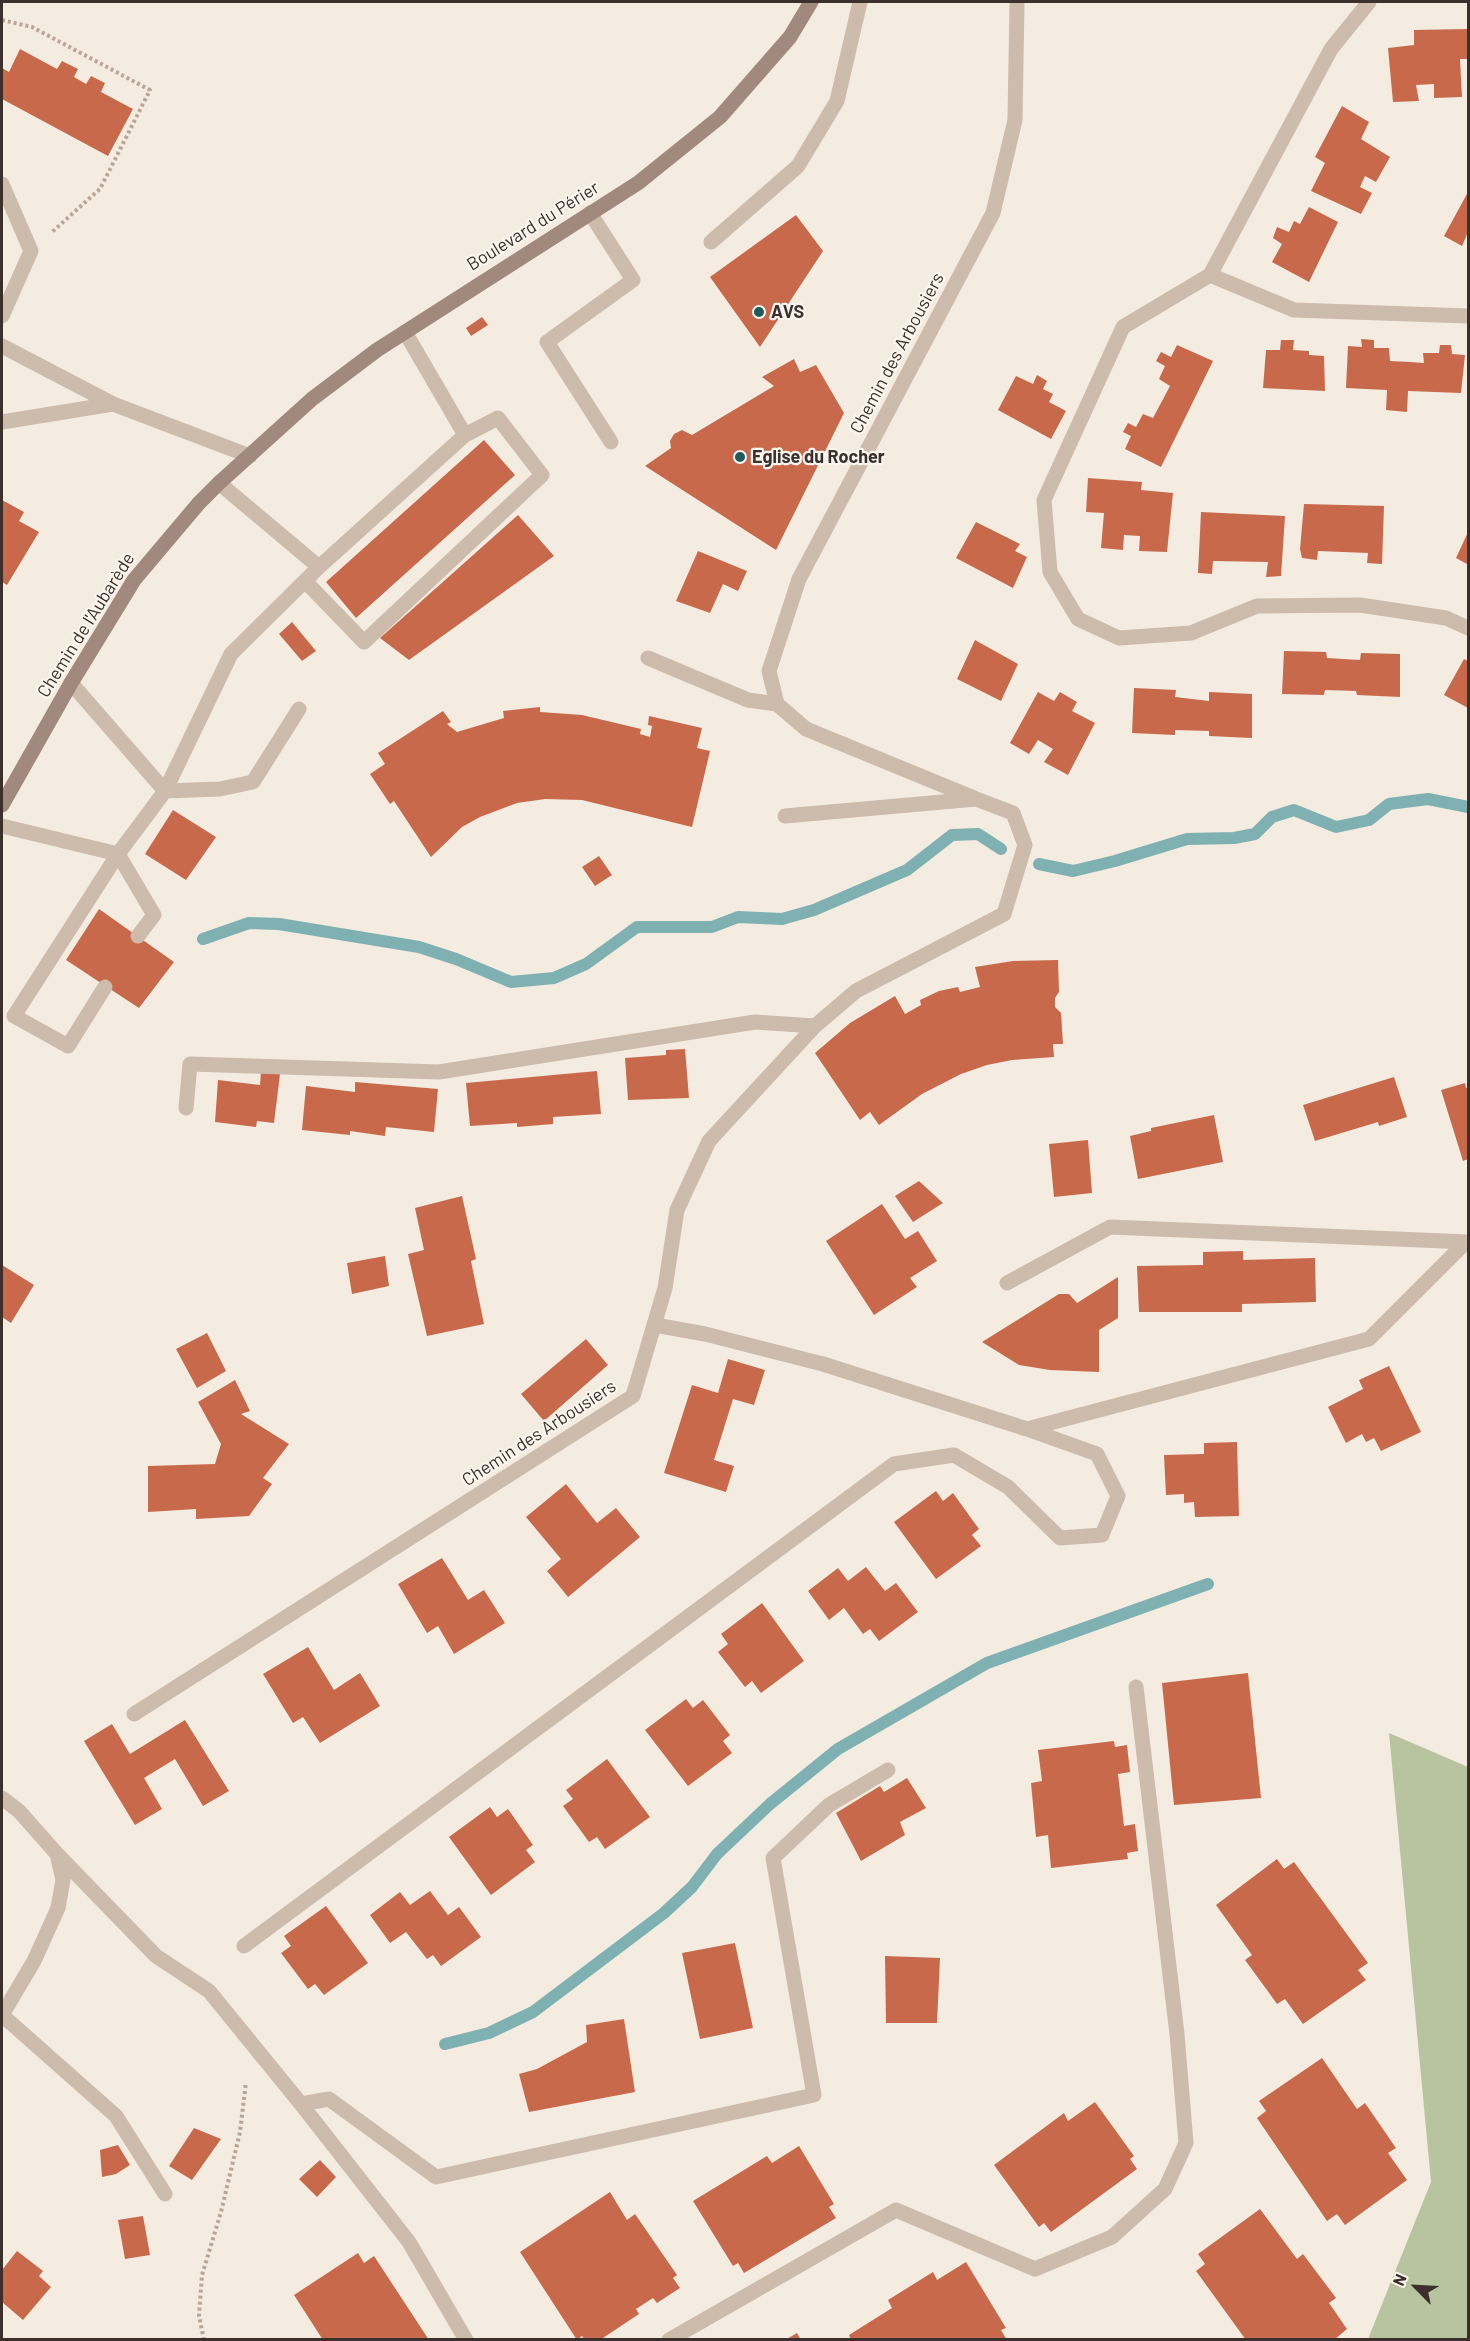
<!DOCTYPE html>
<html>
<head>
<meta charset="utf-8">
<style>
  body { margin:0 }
  #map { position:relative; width:1470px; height:2341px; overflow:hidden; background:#f4ebe1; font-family:Barlow,sans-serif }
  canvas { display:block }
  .frame { position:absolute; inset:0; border:3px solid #3b302b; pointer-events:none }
  .north { position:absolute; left:1386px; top:2257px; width:60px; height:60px; -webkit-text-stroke:4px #fbf5ee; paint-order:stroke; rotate:294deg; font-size:16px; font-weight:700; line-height:24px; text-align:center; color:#3b302b }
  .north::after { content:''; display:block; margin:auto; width:21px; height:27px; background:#3b302b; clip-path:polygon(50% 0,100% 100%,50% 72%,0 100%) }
</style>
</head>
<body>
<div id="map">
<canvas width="1470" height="2341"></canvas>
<div class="frame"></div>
<div class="north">N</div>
</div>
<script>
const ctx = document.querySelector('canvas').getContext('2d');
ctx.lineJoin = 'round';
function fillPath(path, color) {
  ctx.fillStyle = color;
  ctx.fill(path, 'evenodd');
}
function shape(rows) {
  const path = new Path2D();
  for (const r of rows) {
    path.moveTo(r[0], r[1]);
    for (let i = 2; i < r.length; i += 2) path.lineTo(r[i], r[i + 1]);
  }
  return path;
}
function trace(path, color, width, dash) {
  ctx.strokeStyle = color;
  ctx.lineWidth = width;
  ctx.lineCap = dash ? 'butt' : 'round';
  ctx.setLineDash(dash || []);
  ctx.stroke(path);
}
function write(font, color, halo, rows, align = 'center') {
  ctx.font = font + ' Barlow,sans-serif';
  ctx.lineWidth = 4.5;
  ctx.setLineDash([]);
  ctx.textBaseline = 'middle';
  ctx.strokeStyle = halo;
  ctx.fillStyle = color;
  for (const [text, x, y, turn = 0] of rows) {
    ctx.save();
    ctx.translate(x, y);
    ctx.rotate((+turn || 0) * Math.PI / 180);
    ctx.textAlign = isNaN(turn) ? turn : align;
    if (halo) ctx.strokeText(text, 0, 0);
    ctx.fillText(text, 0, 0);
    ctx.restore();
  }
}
fillPath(shape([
  [1389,1733,1468,1767,1468,2339,1368,2339,1431,2182]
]), '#b8c4a0');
trace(shape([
  [1039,864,1073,871,1115,861,1187,839,1234,838,1255,834,1272,817,1294,810,1336,827,1369,820,1389,804,1428,799,1468,807],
  [203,939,249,923,279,924,419,947,456,959,511,982,554,978,586,964,637,927,712,927,738,917,782,919,814,910,907,870,952,835,978,834,1001,849],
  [445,2044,489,2033,533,2012,664,1913,692,1887,717,1854,770,1804,838,1749,987,1663,1208,1584]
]), '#7fb0b2', 12);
fillPath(shape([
  [1468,29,1468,59,1460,59,1462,97,1434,98,1434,84,1416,85,1419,101,1393,102,1388,48,1414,45,1414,30],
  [20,49,57,69,62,61,78,69,74,77,86,84,91,76,105,83,101,92,133,109,108,156,2,99,2,68,9,72],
  [1342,106,1369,122,1361,139,1390,157,1376,182,1365,176,1360,187,1372,193,1361,214,1311,191,1325,163,1315,157],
  [1468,192,1468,232,1462,246,1444,236],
  [1309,207,1338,222,1309,282,1272,262,1282,244,1273,238,1277,227,1289,232,1294,221,1300,224],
  [796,215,823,251,760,347,710,277],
  [482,317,488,325,471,336,466,328],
  [1361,339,1374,340,1374,348,1389,348,1390,361,1410,362,1424,363,1423,353,1439,353,1440,345,1451,345,1452,354,1465,355,1461,393,1408,391,1407,412,1386,410,1387,390,1346,388,1348,346,1362,347],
  [1281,340,1294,340,1293,350,1309,351,1309,355,1324,356,1325,391,1263,388,1266,350,1280,350],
  [1177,345,1213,361,1161,467,1125,449,1131,436,1123,432,1128,423,1136,427,1143,414,1153,418,1170,386,1159,379,1165,366,1156,361,1161,352,1171,357],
  [794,359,800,372,816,365,844,413,776,550,645,466,671,448,670,441,674,434,682,430,692,435,774,386,762,377],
  [1037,375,1047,381,1043,389,1053,394,1049,402,1066,411,1051,439,998,410,1016,376,1033,384],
  [484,440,515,475,356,618,326,582],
  [1088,478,1142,482,1141,490,1173,493,1167,552,1139,551,1140,536,1124,535,1123,550,1101,548,1104,513,1086,512],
  [2,500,24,512,19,521,39,532,7,585,2,582],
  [1304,504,1384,506,1382,564,1367,563,1368,553,1318,551,1317,560,1302,558,1300,549],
  [1201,512,1285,516,1281,576,1266,577,1268,562,1213,561,1212,574,1198,573],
  [518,515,554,556,409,660,380,638],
  [976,522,1020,544,1015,551,1027,557,1013,588,956,558],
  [1468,532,1468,562,1467,564,1456,558],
  [698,551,747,571,738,591,723,584,710,613,676,601],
  [292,622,316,651,302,661,279,634],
  [975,640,1018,664,1001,701,957,679],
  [1284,651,1326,652,1327,658,1360,660,1361,653,1400,654,1400,697,1357,695,1356,691,1325,690,1324,695,1282,694],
  [1464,659,1468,661,1468,708,1444,695],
  [1134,688,1176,690,1175,697,1209,701,1209,692,1252,694,1252,738,1209,736,1209,731,1175,730,1175,735,1132,733],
  [1038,692,1054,701,1060,692,1077,702,1072,711,1095,723,1068,775,1044,762,1053,749,1038,740,1029,754,1010,743],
  [540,707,540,712,582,715,641,729,640,734,650,737,652,726,648,725,649,716,702,728,697,748,710,751,692,827,582,800,545,799,517,803,480,817,462,827,431,857,394,801,390,804,370,774,385,764,378,753,443,711,451,722,447,724,457,732,504,718,503,711],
  [173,810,216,837,186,880,145,854],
  [599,856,612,875,595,886,582,867],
  [99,909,174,962,139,1008,66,960],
  [1058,960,1059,992,1055,998,1055,1007,1061,1013,1063,1044,1053,1044,1054,1057,1012,1060,987,1065,961,1074,922,1094,879,1125,870,1112,860,1120,815,1053,850,1023,895,996,905,1014,921,1005,920,1000,939,991,958,987,960,992,980,987,975,967,1013,961],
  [685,1049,689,1098,628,1100,625,1058,666,1055,666,1050],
  [597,1071,601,1114,553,1117,553,1124,517,1127,517,1123,470,1126,466,1083],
  [261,1072,280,1074,274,1123,257,1121,256,1127,215,1122,218,1080,260,1085],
  [1394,1077,1407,1117,1379,1126,1378,1122,1315,1141,1303,1105],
  [355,1082,438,1089,434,1132,386,1127,385,1136,350,1131,350,1135,302,1130,306,1086,355,1092],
  [1465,1083,1466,1088,1468,1087,1468,1159,1463,1161,1441,1090],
  [1214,1115,1223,1162,1138,1179,1130,1136,1151,1131,1151,1128],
  [1088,1140,1092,1193,1054,1197,1049,1144],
  [919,1181,943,1203,913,1222,895,1196],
  [462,1196,476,1259,471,1261,484,1324,427,1336,408,1254,424,1250,415,1208],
  [882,1204,905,1239,918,1231,937,1261,910,1278,917,1287,874,1315,826,1241],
  [1243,1251,1243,1260,1315,1258,1316,1302,1242,1304,1242,1312,1139,1312,1137,1266,1203,1265,1203,1252],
  [385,1256,389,1286,352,1294,347,1263],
  [2,1265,34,1285,11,1323,2,1317],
  [1118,1277,1118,1318,1099,1330,1099,1372,1050,1370,1019,1365,982,1342,1059,1294,1069,1294,1077,1303],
  [207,1333,226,1371,197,1388,176,1349],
  [586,1339,608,1365,544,1421,521,1394],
  [728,1359,765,1370,754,1405,733,1399,714,1460,734,1466,726,1492,664,1473,692,1385,718,1393],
  [1389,1366,1421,1432,1381,1451,1374,1438,1366,1442,1362,1434,1346,1443,1328,1407,1363,1389,1359,1380],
  [235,1380,250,1411,241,1414,289,1444,263,1478,272,1484,249,1516,196,1519,196,1509,148,1512,148,1466,215,1464,221,1444,198,1402],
  [1237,1442,1239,1516,1195,1517,1194,1502,1184,1503,1184,1494,1166,1495,1164,1455,1204,1454,1204,1443],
  [566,1484,597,1523,616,1508,640,1537,568,1597,547,1571,561,1559,526,1517],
  [936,1491,943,1501,953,1493,979,1529,972,1535,981,1546,936,1579,894,1522],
  [442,1558,468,1600,484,1590,505,1623,454,1654,438,1626,427,1633,398,1584],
  [866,1567,885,1591,896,1583,918,1612,879,1641,870,1629,863,1634,844,1608,829,1620,808,1591,838,1568,848,1581],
  [762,1603,804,1661,761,1693,752,1681,745,1687,718,1652,728,1644,721,1634],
  [308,1647,334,1690,360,1673,380,1706,320,1743,303,1717,293,1723,263,1674],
  [1248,1673,1261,1798,1174,1805,1162,1683],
  [686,1699,693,1708,703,1700,730,1735,723,1741,732,1753,688,1786,645,1730],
  [185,1720,229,1791,203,1806,175,1759,144,1778,162,1809,135,1825,84,1741,112,1724,130,1754],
  [1114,1741,1115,1747,1127,1745,1130,1772,1118,1774,1124,1826,1135,1824,1138,1851,1127,1853,1128,1859,1051,1868,1048,1835,1036,1837,1031,1783,1042,1781,1038,1750],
  [607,1759,650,1817,605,1849,597,1837,589,1842,563,1806,573,1799,566,1790],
  [907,1778,926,1808,900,1822,905,1835,861,1861,836,1813,880,1786,884,1792],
  [490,1807,497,1817,508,1809,533,1845,526,1850,535,1862,491,1895,449,1837],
  [1277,1859,1284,1869,1294,1862,1368,1963,1358,1970,1366,1980,1303,2024,1285,1999,1277,2004,1267,1990,1245,1960,1252,1955,1216,1905],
  [430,1891,448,1915,459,1907,481,1937,441,1966,433,1955,427,1959,406,1932,390,1943,370,1915,400,1892,410,1905],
  [326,1906,368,1963,324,1995,315,1984,308,1989,281,1953,291,1946,284,1936],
  [735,1943,753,2028,700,2039,682,1953],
  [885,1956,940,1958,937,2023,886,2023],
  [624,2019,635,2092,529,2112,519,2074,537,2069,587,2042,586,2025],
  [1322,2058,1357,2109,1365,2103,1396,2148,1388,2153,1407,2180,1345,2225,1337,2214,1327,2221,1257,2118,1266,2111,1259,2101],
  [1095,2102,1134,2156,1130,2159,1137,2169,1051,2232,1044,2223,1039,2227,994,2165,1064,2113,1068,2121],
  [194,2128,221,2139,192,2180,169,2166],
  [118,2145,130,2165,116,2174,102,2177,100,2150],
  [799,2146,834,2204,829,2207,836,2218,744,2273,738,2263,733,2266,693,2201,767,2156,772,2163],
  [320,2160,336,2177,317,2197,299,2179],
  [610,2192,627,2220,635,2214,677,2275,673,2278,680,2288,657,2303,653,2298,636,2309,639,2314,600,2340,585,2340,582,2336,577,2340,520,2252],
  [1260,2209,1297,2259,1303,2254,1336,2298,1329,2303,1347,2329,1334,2340,1246,2340,1196,2271,1205,2264,1198,2254],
  [143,2216,150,2255,125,2259,118,2220],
  [17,2251,43,2271,39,2276,51,2287,23,2320,2,2302,2,2270],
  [358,2253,364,2263,374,2256,429,2340,323,2340,294,2295],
  [966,2262,1006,2328,1001,2330,1007,2340,851,2340,849,2335,892,2308,888,2300,933,2272,937,2280],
  [797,2333,801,2340,785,2340]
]), '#c8694b');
trace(shape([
  [2,20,32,27,150,90,100,189,52,232],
  [204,2340,199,2316,202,2275,221,2212,240,2132,246,2082]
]), '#b9a596', 4, [3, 3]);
trace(shape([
  [590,213,633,280,547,342,611,442],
  [711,242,798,166,837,101,860,2],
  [319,567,465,435],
  [305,581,364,642,542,475,498,418,465,435,405,332],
  [648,658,748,700,777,704],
  [71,683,165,791,231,654,319,567,219,483],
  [2,826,118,854,154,915,138,936],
  [105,987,68,1046,14,1016,118,854,165,791,220,789,253,782,299,709]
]), '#cdbbac', 15);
trace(shape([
  [1369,2,1331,49,1210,275,1123,327,1044,500,1050,572,1078,619,1119,638,1191,633,1257,606,1360,605,1446,618,1468,628],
  [2,184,31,251,2,316],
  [1210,275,1294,310,1468,316],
  [2,346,113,404,250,456],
  [2,422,113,404],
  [974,798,806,729,777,704,769,671,799,579,993,213,1015,120,1017,2],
  [186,1108,190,1064,439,1072,755,1022,815,1026],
  [1007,1283,1110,1227,1468,1242],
  [1027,1429,1369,1339,1466,1242],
  [134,1714,633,1396,665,1288,677,1210,709,1141,815,1026,856,991,1004,914,1025,845,1013,813,976,799,785,816],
  [2,1798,19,1811,57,1854,156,1956,209,1991,301,2104,409,2242,466,2340],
  [244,1946,894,1464,954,1455,1008,1487,1060,1538,1102,1535,1118,1496,1097,1454,1027,1429,823,1364,705,1334,655,1325],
  [2,2015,116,2116,165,2194],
  [2,2015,34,1961,58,1908,63,1880,57,1854],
  [301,2104,329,2099,436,2177,814,2095,773,1858,829,1805,888,1770],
  [669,2340,896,2210,1035,2269,1112,2237,1165,2189,1186,2143,1177,2034,1136,1687]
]), '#cdbbac', 15);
trace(shape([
  [2,805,71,683,134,580,199,503,219,483,312,399,377,350,638,183,720,117,790,37,811,2]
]), '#a18a7d', 15);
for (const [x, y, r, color] of [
  [759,312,6,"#1f5a5e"],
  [740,457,6,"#1f5a5e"]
]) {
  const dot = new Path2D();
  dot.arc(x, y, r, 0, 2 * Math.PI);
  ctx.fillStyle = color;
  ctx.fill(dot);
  trace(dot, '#fbf5ee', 2);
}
write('18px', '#3b302b', '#fbf5ee', [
  ["Boulevard du Périer",533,226,-32],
  ["Chemin des Arbousiers",897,353,-62],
  ["Chemin de l'Aubarède",86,625,-58],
  ["Chemin des Arbousiers",539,1433,-33]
]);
write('bold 18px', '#3b302b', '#fbf5ee', [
  ["AVS",771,312],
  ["Eglise du Rocher",752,457]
], 'left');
</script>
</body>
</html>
